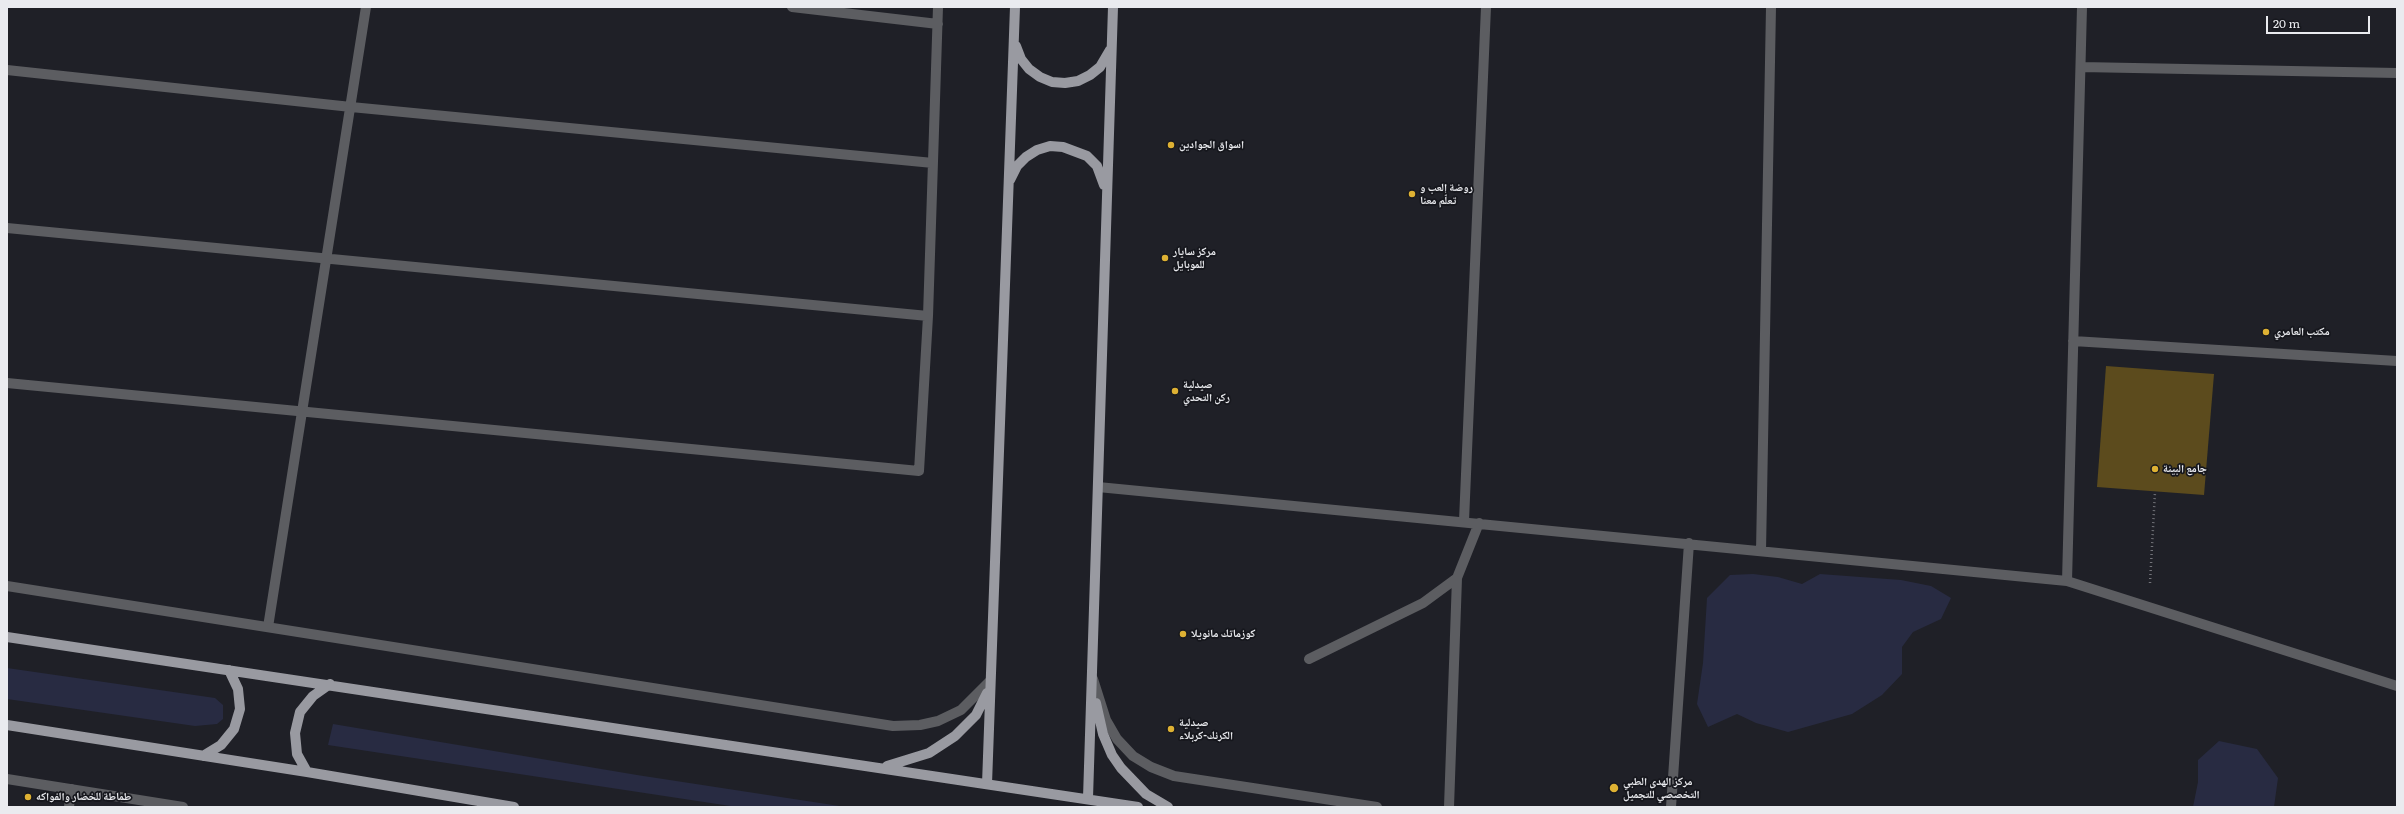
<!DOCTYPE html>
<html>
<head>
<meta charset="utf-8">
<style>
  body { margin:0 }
  #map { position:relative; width:2404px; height:814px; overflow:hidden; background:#1f2027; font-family:Literata,serif }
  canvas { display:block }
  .frame { position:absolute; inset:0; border:8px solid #eaebef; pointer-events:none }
  .scale { position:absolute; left:2266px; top:16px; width:104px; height:18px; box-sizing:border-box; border:2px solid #eaebef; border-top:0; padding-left:5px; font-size:12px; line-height:14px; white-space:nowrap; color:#eaebef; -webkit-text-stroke:3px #16171d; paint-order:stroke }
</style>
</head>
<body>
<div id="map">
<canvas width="2404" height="814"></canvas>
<div class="frame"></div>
<div class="scale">20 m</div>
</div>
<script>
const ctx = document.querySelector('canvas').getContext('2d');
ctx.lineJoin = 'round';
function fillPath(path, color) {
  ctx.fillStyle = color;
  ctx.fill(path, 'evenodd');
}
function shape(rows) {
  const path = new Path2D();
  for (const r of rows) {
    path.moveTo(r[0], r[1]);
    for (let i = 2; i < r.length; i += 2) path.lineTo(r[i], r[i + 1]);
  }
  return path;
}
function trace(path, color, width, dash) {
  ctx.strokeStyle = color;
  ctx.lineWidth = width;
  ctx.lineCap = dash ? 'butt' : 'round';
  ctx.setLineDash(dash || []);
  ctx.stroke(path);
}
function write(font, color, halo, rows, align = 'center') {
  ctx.font = font + ' Literata,"Noto Naskh Arabic",serif';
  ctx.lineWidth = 3.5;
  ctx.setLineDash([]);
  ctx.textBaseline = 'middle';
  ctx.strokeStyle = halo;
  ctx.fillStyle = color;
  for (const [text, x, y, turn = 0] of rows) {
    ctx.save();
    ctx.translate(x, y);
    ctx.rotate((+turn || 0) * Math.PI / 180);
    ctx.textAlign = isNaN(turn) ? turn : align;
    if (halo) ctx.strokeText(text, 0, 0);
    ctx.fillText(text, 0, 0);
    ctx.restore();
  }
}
fillPath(shape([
  [1753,574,1778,577,1802,584,1820,574,1901,580,1931,586,1951,598,1941,619,1913,632,1902,647,1902,674,1882,695,1852,714,1788,732,1756,723,1737,714,1708,727,1697,704,1703,663,1707,598,1730,575],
  [7,668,215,698,223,705,223,719,217,724,195,726,7,699],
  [333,724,637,775,846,807,737,807,328,745],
  [2219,741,2257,749,2278,778,2274,807,2193,807,2198,782,2198,760]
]), '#282b42');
fillPath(shape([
  [2106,366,2214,374,2204,495,2097,487]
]), '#5c4b1d');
trace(shape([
  [2150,583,2155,492]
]), '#727379', 2.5, [1, 3]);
trace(shape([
  [792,7,938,24],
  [2081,67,2397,73],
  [7,70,351,107,933,163],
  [7,228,928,316],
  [2073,341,2397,361],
  [7,383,919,471,928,316,938,7],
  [1098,487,2067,581,2397,686],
  [1464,521,1486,7],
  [1761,551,1771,7],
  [2067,581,2082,7],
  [268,627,366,7],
  [1309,659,1423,603,1457,578,1479,523],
  [69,807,71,789],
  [1449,807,1457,578],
  [1671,807,1689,543]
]), '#5c5d61', 10);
trace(shape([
  [7,586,893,726,920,725,938,721,961,710,990,681],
  [1093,679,1106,720,1117,739,1133,756,1151,767,1174,776,1377,807],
  [7,779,183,807]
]), '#5c5d61', 10);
trace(shape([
  [1016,46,1021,59,1029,69,1040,77,1052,82,1065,83,1078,81,1090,75,1100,67,1110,50],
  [1010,180,1017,166,1026,157,1037,150,1050,146,1063,147,1087,156,1097,166,1104,185],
  [7,637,1138,807],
  [1096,703,1103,734,1112,755,1121,768,1146,794,1168,807],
  [7,725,307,772,514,807],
  [203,756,221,745,234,729,240,709,238,689,229,670],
  [887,766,929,753,955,736,976,715,987,693],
  [307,772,297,754,295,733,300,712,313,696,330,684],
  [987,784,1015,7],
  [1088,798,1113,7]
]), '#999aa1', 10);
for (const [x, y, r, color] of [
  [1171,145,4,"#deb133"],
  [1412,194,4,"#deb133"],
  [1165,258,4,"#deb133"],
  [2266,332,4,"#deb133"],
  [1175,391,4,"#deb133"],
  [2155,469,4,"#deb133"],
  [1183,634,4,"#deb133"],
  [1171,729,4,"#deb133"],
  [1614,788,5,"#deb133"],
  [28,797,4,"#deb133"]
]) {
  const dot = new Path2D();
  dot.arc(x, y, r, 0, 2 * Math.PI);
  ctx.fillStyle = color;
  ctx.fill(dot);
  trace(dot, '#16171d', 1.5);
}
write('bold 11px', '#eaebef', '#16171d', [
  ["اسواق الجوادين",1179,145],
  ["روضة إلعب و",1420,188],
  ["تعلّم معنا",1420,201],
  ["مركز سايار",1173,252],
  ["للموبايل",1173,265],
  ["مكتب العامري",2274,332],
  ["صيدلية",1183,385],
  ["ركن التحدي",1183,398],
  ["جامع البينة",2163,469],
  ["كوزماتك مانويلا",1191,634],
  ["صيدلية",1179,723],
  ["الكرنك-كربلاء",1179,736],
  ["مركز الهدى الطبي",1623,782],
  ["التخصصي للتجميل",1623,795],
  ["طماطة للخضار والفواكه",36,797]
], 'left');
</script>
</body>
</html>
